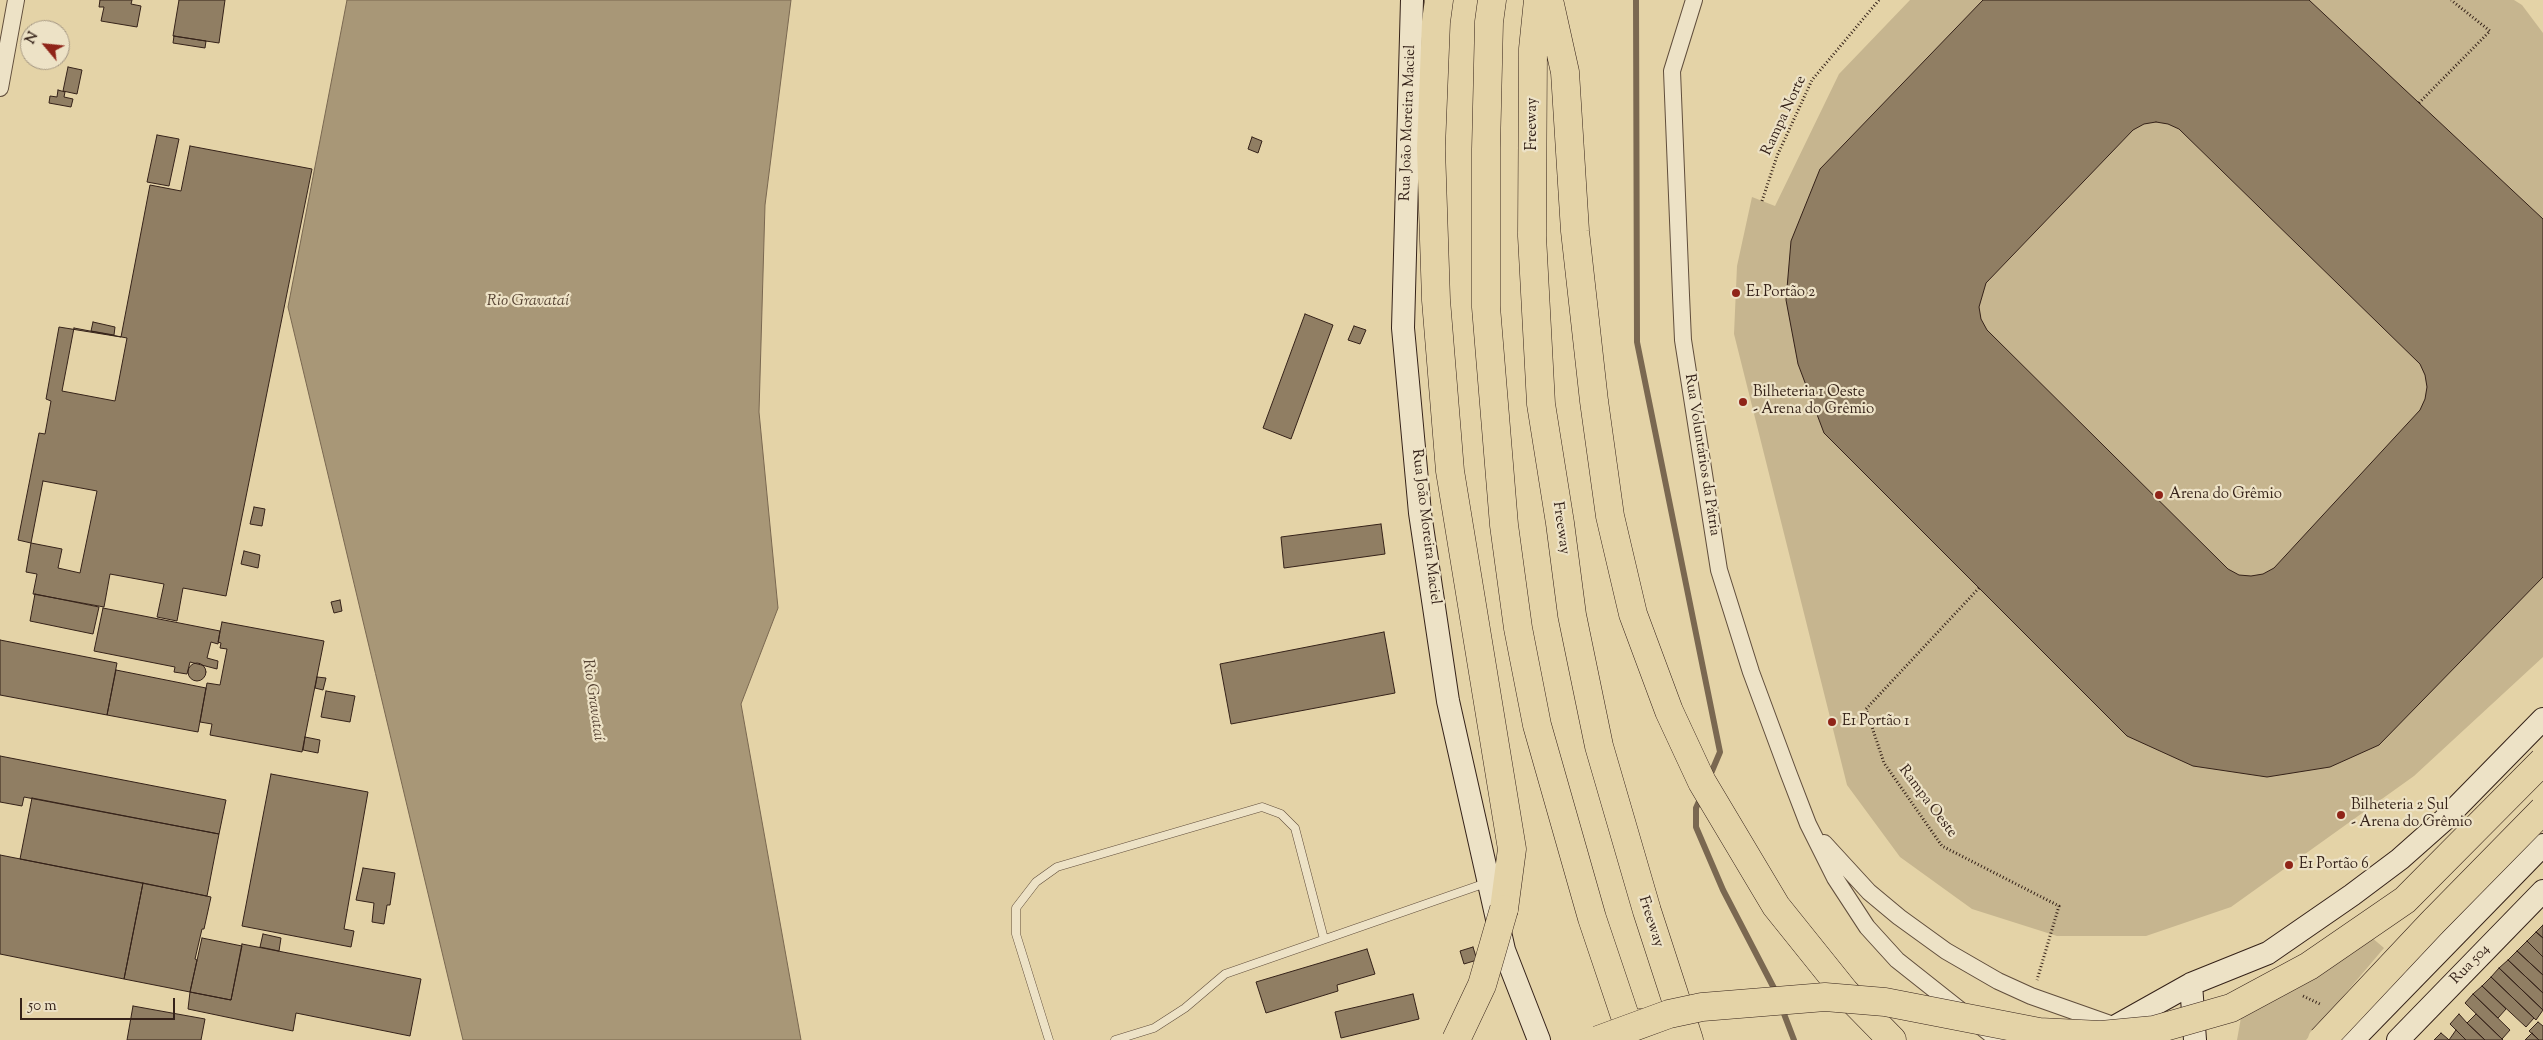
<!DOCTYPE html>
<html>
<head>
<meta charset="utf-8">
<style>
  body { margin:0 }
  #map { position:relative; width:2543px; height:1040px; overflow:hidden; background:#e4d3a7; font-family:"Sorts Mill Goudy",serif }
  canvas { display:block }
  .north { position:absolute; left:20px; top:20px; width:50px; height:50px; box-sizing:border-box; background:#ede2c6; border:1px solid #a39581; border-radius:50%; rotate:298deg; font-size:14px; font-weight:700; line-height:20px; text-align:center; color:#352219 }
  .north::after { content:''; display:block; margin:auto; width:18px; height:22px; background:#8f2418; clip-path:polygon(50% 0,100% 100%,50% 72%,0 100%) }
  .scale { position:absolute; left:20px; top:998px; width:155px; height:22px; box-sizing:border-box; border:2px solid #352219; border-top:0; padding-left:6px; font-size:15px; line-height:18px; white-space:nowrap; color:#352219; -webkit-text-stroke:4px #ede2c6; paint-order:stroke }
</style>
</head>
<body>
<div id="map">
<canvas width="2543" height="1040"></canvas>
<div class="north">N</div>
<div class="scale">50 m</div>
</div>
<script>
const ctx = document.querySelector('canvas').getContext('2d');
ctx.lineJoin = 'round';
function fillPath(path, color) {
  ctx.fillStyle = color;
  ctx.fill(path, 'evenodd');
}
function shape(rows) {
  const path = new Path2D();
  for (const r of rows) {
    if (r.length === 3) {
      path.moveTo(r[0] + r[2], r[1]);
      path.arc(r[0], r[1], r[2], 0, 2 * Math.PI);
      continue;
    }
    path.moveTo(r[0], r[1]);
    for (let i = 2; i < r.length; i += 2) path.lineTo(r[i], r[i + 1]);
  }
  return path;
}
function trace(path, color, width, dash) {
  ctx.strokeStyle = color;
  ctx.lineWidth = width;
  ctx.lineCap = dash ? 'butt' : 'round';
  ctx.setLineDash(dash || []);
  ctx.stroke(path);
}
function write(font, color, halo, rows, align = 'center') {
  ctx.font = font + ' "Sorts Mill Goudy",serif';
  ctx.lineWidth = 4.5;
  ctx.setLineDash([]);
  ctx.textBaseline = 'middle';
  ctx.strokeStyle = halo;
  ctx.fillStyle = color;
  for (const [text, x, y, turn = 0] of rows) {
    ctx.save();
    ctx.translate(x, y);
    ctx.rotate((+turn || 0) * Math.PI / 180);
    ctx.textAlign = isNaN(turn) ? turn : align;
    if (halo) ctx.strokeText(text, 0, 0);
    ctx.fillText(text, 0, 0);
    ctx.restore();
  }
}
fillPath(shape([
  [1910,0,2514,0,2522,5,2543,33,2543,657,2414,776,2231,907,2146,936,2057,936,1972,909,1900,857,1847,785,1734,334,1737,266,1752,197,1775,206,1839,74],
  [2364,931,2384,948,2306,1040,2237,1040,2242,1012]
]), '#c6b58f');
const water = shape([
  [347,0,791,0,765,205,759,412,778,608,741,704,801,1040,463,1040,288,307,347,0]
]);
fillPath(water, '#a89777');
trace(water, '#7a6851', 1);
trace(shape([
  [1636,0,1637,342,1720,752,1709,778],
  [1701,797,1696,808,1696,827,1723,890,1777,994],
  [1781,1006,1794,1040]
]), '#7a6851', 6);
const building = shape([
  [100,0,132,0,131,4,141,6,137,27,101,21,104,7,99,7,100,0],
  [179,0,225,0,219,43,173,36,179,0],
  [1983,0,2309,0,2543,219,2543,577,2379,745,2330,767,2267,777,2193,766,2127,736,1824,433,1798,364,1786,300,1791,241,1820,169,1983,0],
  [2156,122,2168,124,2179,129,2420,364,2425,375,2427,387,2425,399,2420,410,2274,568,2263,574,2251,576,2239,575,2228,569,1987,330,1981,319,1979,307,1986,283,2133,130,2144,124,2156,122],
  [174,36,206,41,205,48,173,43,174,36],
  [68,67,82,70,77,94,63,91,68,67],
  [58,90,65,92,64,97,73,99,71,107,49,103,50,96,57,97,58,90],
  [157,135,179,139,169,186,147,182,157,135],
  [1252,137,1262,141,1258,153,1248,149,1252,137],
  [190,146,312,169,226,596,183,588,177,621,157,617,164,584,110,574,104,607,33,594,37,574,26,572,31,543,18,540,39,433,45,434,51,401,46,399,59,327,121,337,150,185,181,191,190,146],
  [1305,314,1333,325,1291,439,1263,428,1305,314],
  [93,322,115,327,114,335,91,331,93,322],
  [1354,326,1366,330,1360,344,1348,340,1354,326],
  [74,328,127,338,115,401,62,391,74,328],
  [43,481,97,491,80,573,58,568,62,549,31,543,43,481],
  [254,507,265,509,262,526,250,524,254,507],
  [1381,524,1385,554,1284,568,1281,537,1381,524],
  [244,551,260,555,258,568,241,564,244,551],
  [35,594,99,607,93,634,30,621,35,594],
  [340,600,342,611,334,613,331,602,340,600],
  [103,608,220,631,218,644,211,642,207,658,218,661,217,669,190,662,187,674,174,672,175,667,94,651,103,608],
  [222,622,324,641,302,752,210,735,212,724,200,722,207,683,220,685,227,649,220,648,221,643,218,642,222,622],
  [1384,632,1395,693,1231,724,1220,664,1384,632],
  [0,640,117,663,107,715,0,695,0,640],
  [197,672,9],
  [116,670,206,688,198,732,107,715,116,670],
  [317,677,326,678,323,690,315,688,317,677],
  [326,691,355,696,350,722,321,717,326,691],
  [305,737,320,740,318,753,303,750,305,737],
  [0,756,226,800,219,834,24,797,22,806,0,802,0,756],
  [271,774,368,792,344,929,354,931,351,947,242,926,271,774],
  [32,798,219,834,207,896,20,859,32,798],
  [0,855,143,883,124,979,0,954,0,855],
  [363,868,395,873,390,905,387,905,384,924,372,922,374,903,356,900,363,868],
  [143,883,211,897,204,929,202,929,195,959,197,960,190,992,124,979,143,883],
  [2543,925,2543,938,2536,932,2543,925],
  [2536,932,2543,938,2543,957,2527,941,2536,932],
  [263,934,281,938,279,951,260,947,263,934],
  [202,938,242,946,231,1000,190,992,202,938],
  [2527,941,2543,957,2543,975,2517,951,2527,941],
  [242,944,421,979,410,1036,296,1013,293,1031,188,1009,190,992,231,1000,242,944],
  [1473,947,1477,960,1464,964,1460,951,1473,947],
  [1367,949,1375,974,1337,985,1338,991,1266,1013,1256,982,1367,949],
  [2517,951,2543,975,2543,993,2508,960,2517,951],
  [2508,960,2543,993,2543,1010,2499,968,2508,960],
  [2499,968,2543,1010,2536,1020,2491,977,2499,968],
  [2491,977,2534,1018,2526,1027,2482,986,2491,977],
  [2482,986,2506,1009,2498,1018,2473,994,2482,986],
  [1413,994,1419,1019,1341,1038,1335,1012,1413,994],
  [2473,994,2510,1030,2502,1039,2465,1003,2473,994],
  [133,1006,205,1019,201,1040,127,1040,133,1006],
  [2459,1014,2467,1023,2485,1040,2466,1040,2450,1024,2459,1014],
  [2476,1014,2502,1039,2503,1040,2485,1040,2467,1023,2476,1014],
  [2538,1022,2543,1026,2543,1040,2539,1040,2529,1031,2538,1022],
  [2456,1030,2466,1040,2449,1040,2456,1030],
  [2441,1033,2448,1039,2449,1040,2434,1040,2441,1033],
  [2532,1033,2539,1040,2525,1040,2532,1033]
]);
fillPath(building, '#907e63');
trace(building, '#352219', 1);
const lane = shape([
  [1049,1040,1016,934,1016,908,1036,882,1057,867,1262,807,1281,814,1295,828,1324,939],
  [1115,1040,1154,1028,1185,1008,1225,974,1486,883]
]);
const street = shape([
  [1694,0,1672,71,1681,295,1683,340,1719,570,1751,672,1788,772,1808,824,1835,878,1867,927,1897,960,1998,1040],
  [0,88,16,0],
  [1824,843,1869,892,1899,917,1946,951,1998,981,2031,996,2116,1026]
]);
const secondary = shape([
  [1412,0,1403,328,1420,513,1448,701,1504,950,1539,1040],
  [2191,984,2195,1040],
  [2107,1037,2116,1026,2191,984,2268,953,2352,895,2400,859,2444,820,2543,719],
  [2353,1040,2543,845],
  [2398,1040,2543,891]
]);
const highway = shape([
  [1439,0,1436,22,1431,148,1436,300,1450,471,1512,849,1504,909],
  [1492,0,1489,22,1486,149,1486,307,1504,525,1518,628,1537,725,1592,918,1633,1040],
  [1538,0,1533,49,1532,236,1541,404,1560,523,1572,615,1599,746,1647,911,1689,1040],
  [1549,0,1565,72,1575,231,1594,401,1610,516,1633,614,1669,711,1702,782,1776,906,1845,992,1892,1040],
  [1640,1023,1679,1040]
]);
trace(lane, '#614e3c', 9);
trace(street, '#614e3c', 18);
trace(secondary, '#352219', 24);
trace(highway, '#352219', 29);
trace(shape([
  [2419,103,2490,31,2451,0],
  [1762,201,1777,156,1812,80,1879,0],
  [1979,588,1866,709,1884,763,1942,846,2059,906,2037,980],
  [2303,996,2322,1005]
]), '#352219', 3, [1, 2.5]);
trace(lane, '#ede2c6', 8);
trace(street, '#ede2c6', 16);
trace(secondary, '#ede2c6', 22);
trace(highway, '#e4d3a7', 28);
const highwayBridge = shape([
  [1456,1040,1482,985,1504,909],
  [1598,1040,1669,1014,1702,1007,1825,997,1885,1002,2039,1032,2101,1035,2154,1030,2231,1008,2309,966,2405,900,2543,761],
  [2322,1040,2432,923,2543,810]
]);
trace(highwayBridge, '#352219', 29, []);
trace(highwayBridge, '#e4d3a7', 28);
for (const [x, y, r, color] of [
  [1736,293,5,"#8f2418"],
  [1743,402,5,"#8f2418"],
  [2159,495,5,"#8f2418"],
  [1832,722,5,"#8f2418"],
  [2341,815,5,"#8f2418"],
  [2289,865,5,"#8f2418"]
]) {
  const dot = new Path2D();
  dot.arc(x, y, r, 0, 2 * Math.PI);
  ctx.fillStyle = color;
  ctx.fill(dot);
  trace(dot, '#ede2c6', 2);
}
write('15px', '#352219', '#ede2c6', [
  ["Rampa Norte",1785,116,-65],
  ["Rua João Moreira Maciel",1409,123,-88],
  ["Freeway",1533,124,-90],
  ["Rua Voluntários da Pátria",1701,455,81],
  ["Rua João Moreira Maciel",1425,527,83],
  ["Freeway",1560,528,82],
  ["Rampa Oeste",1927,802,53],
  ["Freeway",1650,922,72],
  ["Rua 504",2471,965,-46]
]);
write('15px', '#352219', '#ede2c6', [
  ["E1 Portão 2",1746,293],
  ["Bilheteria 1 Oeste",1753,393],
  ["- Arena do Grêmio",1753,410],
  ["Arena do Grêmio",2169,495],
  ["E1 Portão 1",1842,722],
  ["Bilheteria 2 Sul",2351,806],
  ["- Arena do Grêmio",2351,823],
  ["E1 Portão 6",2299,865]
], 'left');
write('italic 16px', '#584535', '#ede2c6', [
  ["Rio Gravataí",528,302],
  ["Rio Gravataí",592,700,82]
]);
</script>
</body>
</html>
